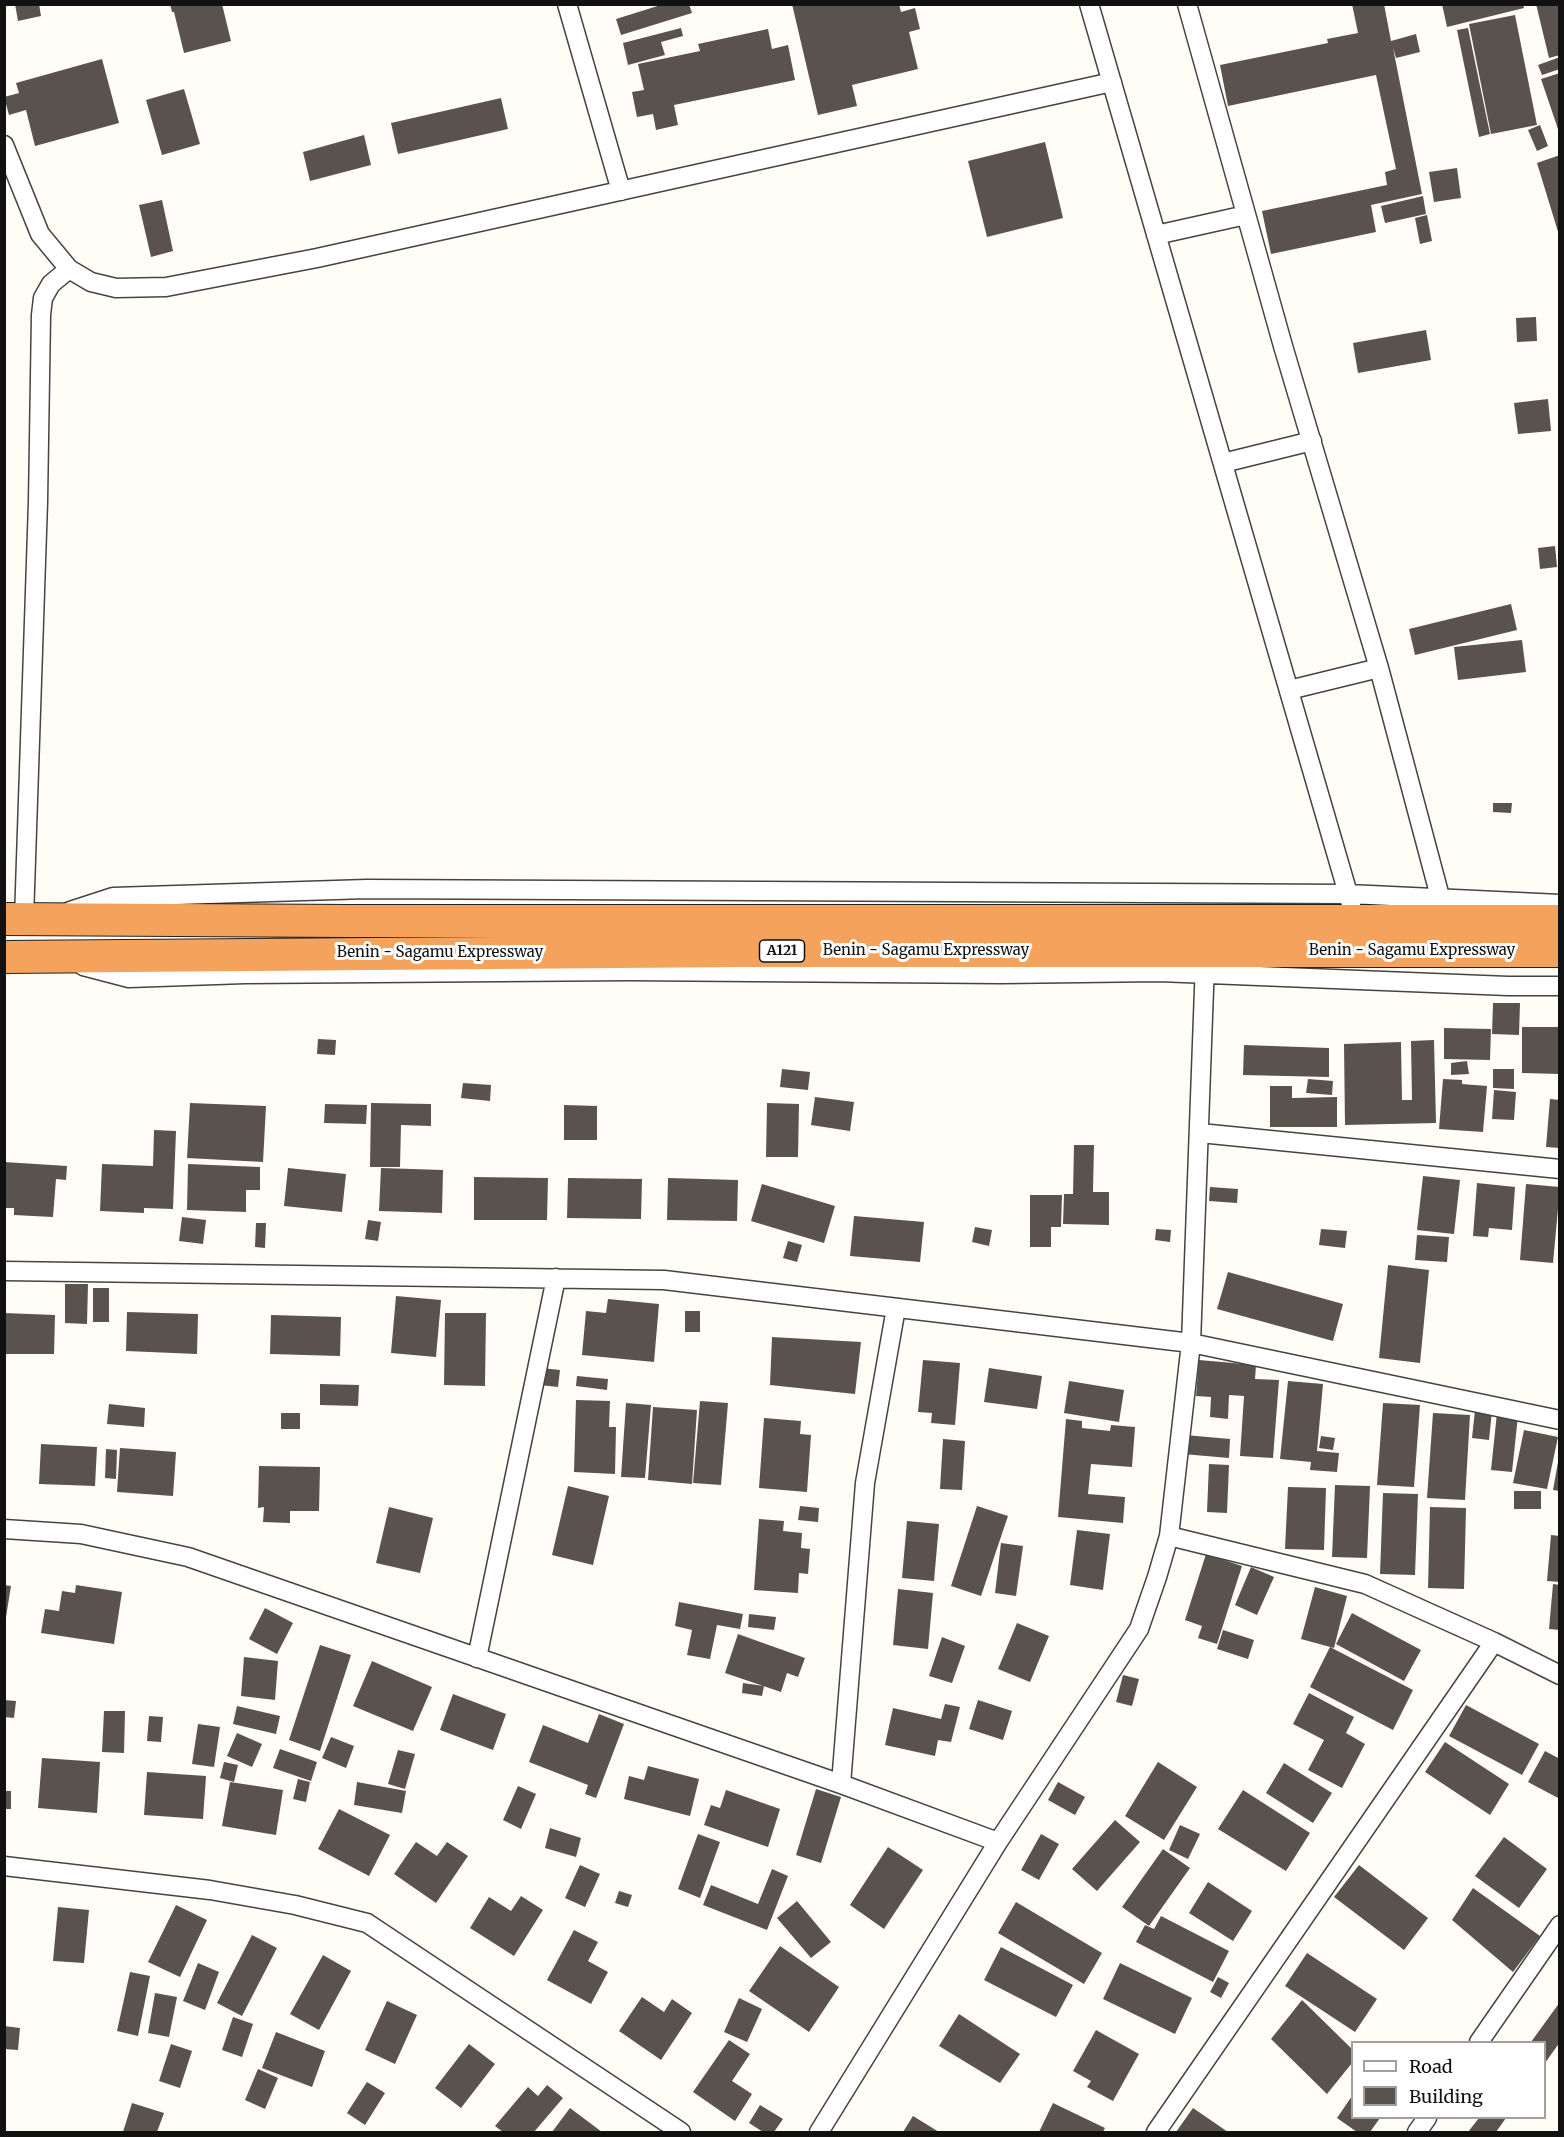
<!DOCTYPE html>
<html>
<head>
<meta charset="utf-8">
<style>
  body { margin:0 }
  #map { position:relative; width:1564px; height:2137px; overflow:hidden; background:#fffdf5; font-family:Merriweather,serif }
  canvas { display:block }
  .frame { position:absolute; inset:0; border:6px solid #111; pointer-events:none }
  .legend { position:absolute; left:1351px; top:2041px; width:195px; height:78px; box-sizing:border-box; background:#fff; border:2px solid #a0a0a0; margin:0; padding:8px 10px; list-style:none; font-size:18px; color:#111 }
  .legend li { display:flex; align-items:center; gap:12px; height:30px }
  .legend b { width:30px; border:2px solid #a0a0a0 }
</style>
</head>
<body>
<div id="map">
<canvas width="1564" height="2137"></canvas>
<div class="frame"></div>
<ul class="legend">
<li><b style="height:8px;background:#fff"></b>Road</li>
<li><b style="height:16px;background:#5a524d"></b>Building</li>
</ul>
</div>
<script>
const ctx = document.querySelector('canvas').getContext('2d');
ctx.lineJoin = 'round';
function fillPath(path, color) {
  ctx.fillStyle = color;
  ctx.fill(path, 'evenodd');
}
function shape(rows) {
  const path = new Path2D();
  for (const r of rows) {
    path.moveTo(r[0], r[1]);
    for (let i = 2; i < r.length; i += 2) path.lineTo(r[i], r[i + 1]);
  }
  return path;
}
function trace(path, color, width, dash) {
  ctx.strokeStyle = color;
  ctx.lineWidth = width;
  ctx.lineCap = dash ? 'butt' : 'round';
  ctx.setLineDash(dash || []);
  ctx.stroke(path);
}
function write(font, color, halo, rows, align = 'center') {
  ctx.font = font + ' Merriweather,serif';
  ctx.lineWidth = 6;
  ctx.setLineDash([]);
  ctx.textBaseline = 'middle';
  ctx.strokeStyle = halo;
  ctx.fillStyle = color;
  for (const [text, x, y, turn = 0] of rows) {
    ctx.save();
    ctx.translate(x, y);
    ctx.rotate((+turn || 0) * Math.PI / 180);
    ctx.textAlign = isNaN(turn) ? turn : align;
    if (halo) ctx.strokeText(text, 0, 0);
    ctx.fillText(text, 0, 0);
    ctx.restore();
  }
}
fillPath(shape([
  [15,4,39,4,41,16,18,21],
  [170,4,222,4,231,41,184,53,174,12,172,12],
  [664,4,689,4,692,13,621,35,616,19],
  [792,4,899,4,901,12,915,8,920,29,909,32,918,69,852,85,857,106,818,115],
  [1352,4,1384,4,1391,41,1416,34,1420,52,1396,58,1393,48,1422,194,1371,205,1376,232,1271,254,1262,211,1387,185,1385,172,1396,169,1376,75,1228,106,1220,65,1328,43,1327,39,1358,33],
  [1442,4,1523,4,1524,8,1447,27],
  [1536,4,1560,4,1560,41,1558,42,1560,55,1549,58],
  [1515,15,1537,125,1491,134,1469,24],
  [681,28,683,36,661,42,665,55,628,65,623,43],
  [1468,28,1490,134,1479,137,1457,30],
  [768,29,772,49,788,45,795,80,674,105,678,125,656,130,653,114,637,117,632,92,644,90,638,64,700,51,698,44],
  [1560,57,1560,69,1542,75,1538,65],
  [102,59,119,123,35,146,26,110,9,115,4,97,19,93,16,83],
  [1560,73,1560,132,1559,132,1541,79],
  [184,89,200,144,162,155,146,100],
  [501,98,508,129,398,154,391,123],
  [1540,125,1548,146,1537,151,1528,130],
  [364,135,371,165,310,181,303,152],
  [1045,142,1063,218,987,237,968,161],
  [1560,155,1560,235,1559,235,1537,163],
  [1457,168,1461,198,1434,202,1429,172],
  [1423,196,1426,214,1385,223,1381,206],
  [162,200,173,251,151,257,139,205],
  [1427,215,1432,241,1420,244,1415,218],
  [1536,317,1537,341,1517,342,1516,318],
  [1426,330,1431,360,1358,373,1353,343],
  [1548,399,1551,431,1518,434,1514,403],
  [1555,546,1557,567,1540,569,1538,548],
  [1511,604,1517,630,1415,655,1409,629],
  [1522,640,1526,672,1458,680,1454,647],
  [1493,803,1512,803,1511,813,1493,812],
  [1493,1003,1520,1003,1519,1035,1492,1034],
  [1522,1027,1560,1027,1560,1074,1522,1073],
  [1444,1028,1491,1029,1490,1060,1444,1059],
  [318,1039,336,1040,335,1055,317,1054],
  [1434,1040,1436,1123,1345,1125,1344,1044,1401,1042,1402,1100,1412,1100,1411,1041],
  [1244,1045,1329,1048,1329,1077,1243,1075],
  [1467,1061,1469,1074,1451,1075,1451,1063],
  [782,1069,810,1072,808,1090,780,1087],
  [1493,1069,1514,1069,1514,1089,1493,1088],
  [1308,1079,1333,1081,1332,1095,1306,1093],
  [1443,1079,1462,1080,1462,1084,1487,1086,1483,1132,1439,1129],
  [463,1083,491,1085,490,1101,461,1098],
  [1270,1086,1292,1086,1292,1098,1337,1097,1337,1127,1270,1127],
  [1494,1090,1516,1092,1514,1120,1492,1119],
  [815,1097,854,1102,850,1131,811,1125],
  [1550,1099,1560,1100,1560,1148,1546,1147],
  [190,1103,266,1106,263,1162,187,1158],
  [371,1103,431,1104,431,1126,401,1125,400,1167,370,1167],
  [767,1103,799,1104,798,1157,766,1157],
  [325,1104,367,1105,366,1124,324,1123],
  [564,1105,597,1106,597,1140,564,1140],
  [154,1130,176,1131,173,1209,144,1208,144,1213,100,1211,102,1164,153,1166],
  [1074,1145,1094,1145,1093,1192,1109,1192,1109,1225,1063,1224,1064,1194,1073,1194],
  [4,1162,67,1166,66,1180,56,1179,53,1217,14,1215,14,1208,4,1208],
  [188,1164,260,1167,260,1190,246,1190,246,1212,187,1210],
  [288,1168,346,1174,342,1212,284,1206],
  [381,1168,443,1170,442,1213,379,1211],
  [1423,1176,1460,1180,1454,1234,1417,1230],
  [474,1177,548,1178,547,1220,474,1220],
  [568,1178,642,1179,641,1219,567,1218],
  [668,1178,738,1180,737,1221,667,1220],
  [1477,1183,1515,1187,1512,1230,1489,1228,1488,1237,1473,1236],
  [762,1184,835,1206,824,1243,751,1221],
  [1526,1184,1560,1187,1553,1263,1520,1260],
  [1210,1187,1238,1189,1237,1203,1209,1201],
  [1030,1195,1062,1195,1061,1227,1051,1227,1051,1247,1030,1247],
  [854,1216,924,1222,920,1262,850,1256],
  [182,1217,206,1220,203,1244,179,1241],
  [368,1220,381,1222,378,1241,365,1239],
  [256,1223,266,1223,265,1248,255,1247],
  [975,1227,992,1230,989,1246,972,1242],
  [1156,1229,1171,1230,1170,1242,1155,1240],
  [1321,1229,1347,1231,1345,1248,1319,1245],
  [1417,1235,1449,1237,1447,1262,1415,1260],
  [788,1241,802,1245,797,1262,783,1258],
  [1388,1265,1429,1270,1420,1363,1379,1358],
  [1228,1272,1343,1304,1333,1341,1217,1309],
  [65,1284,88,1284,87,1324,65,1323],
  [93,1288,109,1288,109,1322,93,1322],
  [396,1296,441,1300,436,1357,391,1353],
  [608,1299,659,1304,654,1362,582,1355,586,1311,606,1313],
  [685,1311,700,1311,700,1332,685,1332],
  [127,1312,198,1314,197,1354,126,1351],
  [4,1313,55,1315,54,1354,4,1354],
  [445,1313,486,1313,485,1386,444,1385],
  [271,1315,341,1317,340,1356,270,1354],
  [772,1337,861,1342,855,1394,770,1385],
  [923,1360,960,1363,955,1425,931,1423,932,1413,918,1412],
  [1199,1360,1256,1365,1255,1379,1279,1380,1273,1458,1240,1456,1244,1396,1229,1395,1228,1419,1210,1417,1211,1397,1196,1396],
  [541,1368,560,1370,558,1387,540,1385],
  [989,1368,1042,1376,1037,1409,984,1402],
  [577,1376,608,1379,607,1390,576,1386],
  [1069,1381,1124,1390,1119,1422,1064,1413],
  [1288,1381,1323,1384,1317,1451,1339,1453,1337,1472,1310,1470,1311,1462,1280,1459],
  [320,1384,359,1385,358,1406,320,1405],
  [576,1400,610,1401,609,1427,616,1427,615,1474,574,1472],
  [700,1401,728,1403,721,1485,693,1483],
  [626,1403,651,1405,645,1478,621,1477],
  [1383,1403,1420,1405,1414,1487,1377,1485],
  [109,1404,145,1408,144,1427,107,1424],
  [653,1407,697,1410,692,1484,648,1480],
  [1475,1410,1492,1411,1489,1440,1472,1438],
  [281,1413,300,1413,300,1429,281,1429],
  [1433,1413,1470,1415,1465,1500,1427,1498],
  [1497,1413,1518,1416,1512,1472,1491,1470],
  [764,1418,801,1421,800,1434,811,1435,807,1492,759,1488],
  [1066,1419,1082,1421,1082,1428,1110,1431,1111,1425,1135,1427,1132,1467,1091,1464,1088,1494,1125,1497,1123,1523,1058,1517],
  [1524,1430,1558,1437,1547,1489,1513,1483],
  [1185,1435,1230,1439,1229,1458,1183,1454],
  [1321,1436,1335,1438,1333,1450,1319,1448],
  [943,1439,965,1441,962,1490,940,1489],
  [41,1444,97,1447,95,1486,39,1484],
  [120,1448,176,1452,173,1496,117,1492],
  [106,1449,117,1450,116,1479,105,1478],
  [1558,1462,1560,1462,1560,1491,1553,1490],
  [1209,1464,1229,1465,1227,1513,1207,1512],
  [259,1466,320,1467,319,1511,290,1511,290,1523,263,1522,264,1507,258,1508],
  [1335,1485,1370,1486,1367,1558,1332,1557],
  [568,1486,609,1496,593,1565,552,1555],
  [1288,1487,1326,1488,1324,1550,1285,1549],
  [1514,1491,1541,1491,1541,1509,1514,1509],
  [1383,1493,1418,1494,1415,1575,1380,1574],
  [800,1506,819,1508,818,1522,798,1520],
  [977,1506,1008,1516,981,1596,951,1586],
  [389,1507,433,1518,420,1573,376,1563],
  [1430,1507,1466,1508,1464,1589,1428,1588],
  [759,1519,784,1521,783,1531,802,1533,801,1548,810,1549,808,1574,799,1573,798,1593,754,1590],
  [907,1521,939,1524,934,1581,902,1578],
  [1077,1530,1110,1534,1103,1590,1070,1585],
  [1551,1535,1560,1536,1560,1582,1547,1581],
  [1001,1543,1023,1546,1016,1596,995,1593],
  [1206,1554,1242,1566,1217,1644,1198,1638,1202,1626,1185,1620],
  [1251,1567,1274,1577,1257,1615,1235,1605],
  [1553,1584,1560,1585,1560,1630,1549,1629],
  [4,1585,11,1586,6,1617,4,1617],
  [76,1585,122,1592,114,1644,41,1633,45,1609,59,1611,62,1591,75,1593],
  [1315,1587,1347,1596,1334,1648,1301,1639],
  [898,1589,933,1593,928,1649,893,1645],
  [679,1602,743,1614,740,1629,717,1625,710,1659,687,1655,692,1630,675,1626],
  [265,1608,293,1623,277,1654,249,1639],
  [1352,1613,1421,1650,1404,1681,1336,1644],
  [749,1614,776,1617,774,1630,748,1627],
  [1017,1623,1049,1636,1030,1682,998,1669],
  [1223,1630,1254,1640,1248,1659,1217,1649],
  [738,1634,805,1658,798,1677,787,1673,781,1692,725,1673],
  [942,1637,965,1646,952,1683,929,1676],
  [320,1645,351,1655,320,1751,289,1740],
  [1330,1647,1413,1690,1393,1730,1310,1687],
  [244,1657,278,1661,275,1700,241,1696],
  [372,1661,432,1687,413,1731,353,1706],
  [1123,1675,1139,1679,1132,1706,1116,1702],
  [743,1683,764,1686,762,1696,742,1693],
  [1309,1693,1354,1717,1346,1733,1365,1744,1342,1788,1308,1770,1324,1740,1293,1724],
  [453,1694,506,1714,493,1750,440,1730],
  [4,1700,16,1701,14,1718,4,1717],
  [978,1700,1012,1711,1003,1740,969,1729],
  [945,1704,960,1707,951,1742,938,1740,935,1756,885,1745,893,1708,941,1719],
  [1466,1705,1539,1744,1522,1775,1449,1736],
  [237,1706,280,1716,276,1734,233,1724],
  [104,1711,125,1711,124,1753,102,1752],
  [599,1714,624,1724,596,1798,585,1794,588,1785,529,1762,543,1725,588,1743],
  [149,1716,163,1717,161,1742,147,1741],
  [198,1724,220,1727,214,1767,192,1764],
  [237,1733,262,1744,252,1767,227,1756],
  [331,1737,354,1746,346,1768,322,1758],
  [1445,1742,1509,1784,1490,1815,1425,1772],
  [280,1749,317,1762,311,1781,273,1768],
  [398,1750,415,1754,405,1789,388,1784],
  [1545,1751,1560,1759,1560,1799,1528,1782],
  [42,1758,100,1762,97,1813,38,1808],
  [224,1762,238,1765,234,1782,220,1778],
  [1158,1762,1197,1787,1164,1840,1125,1816],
  [1284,1763,1332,1793,1313,1823,1266,1793],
  [648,1766,699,1779,690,1816,624,1799,629,1776,644,1780],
  [147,1772,206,1776,203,1819,144,1815],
  [298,1779,310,1782,306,1802,293,1799],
  [230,1782,283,1790,276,1835,222,1826],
  [357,1782,406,1791,402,1813,354,1805],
  [1058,1782,1085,1797,1075,1815,1048,1800],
  [518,1786,536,1794,521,1829,503,1820],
  [816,1789,841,1797,821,1863,796,1855],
  [726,1790,780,1809,768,1847,704,1825,711,1805,720,1808],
  [1243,1790,1310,1833,1286,1871,1218,1829],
  [4,1791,11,1791,11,1809,4,1809],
  [339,1809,390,1835,369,1876,318,1849],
  [1115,1820,1140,1842,1097,1891,1072,1869],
  [1180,1825,1200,1834,1188,1859,1169,1850],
  [550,1828,581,1838,576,1857,545,1848],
  [698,1834,720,1842,700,1898,678,1889],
  [1041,1834,1059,1844,1039,1880,1021,1870],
  [1504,1837,1547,1869,1519,1908,1475,1876],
  [416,1842,437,1856,447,1842,468,1856,436,1903,394,1874],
  [888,1847,923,1870,884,1929,850,1905],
  [1163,1849,1190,1868,1149,1926,1122,1907],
  [580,1865,600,1874,585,1907,565,1898],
  [1359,1865,1428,1918,1404,1950,1334,1897],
  [772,1869,788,1876,767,1930,703,1905,711,1885,758,1904],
  [1208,1882,1252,1911,1233,1941,1189,1913],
  [1473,1888,1540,1936,1513,1972,1452,1920],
  [619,1891,632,1895,628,1907,615,1903],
  [521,1896,543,1910,514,1956,470,1928,489,1897,511,1911],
  [797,1901,831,1942,811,1958,777,1918],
  [1016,1902,1102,1953,1084,1984,998,1933],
  [176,1905,207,1920,180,1977,148,1962],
  [58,1907,89,1910,84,1963,53,1961],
  [1161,1916,1229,1951,1213,1982,1136,1942,1145,1925,1154,1929],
  [574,1930,598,1942,588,1961,608,1972,591,2004,547,1980],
  [252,1935,277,1948,242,2016,217,2003],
  [780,1946,839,1987,809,2032,749,1991],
  [1001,1947,1073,1985,1056,2017,984,1980],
  [1307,1953,1377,1999,1355,2032,1285,1986],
  [323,1955,351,1971,319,2030,290,2014],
  [198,1963,219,1972,205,2010,183,2001],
  [1120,1963,1192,1998,1175,2034,1103,1999],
  [130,1972,150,1976,138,2036,117,2031],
  [1218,1977,1229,1983,1221,1998,1210,1992],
  [155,1993,177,1997,169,2037,148,2033],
  [642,1997,664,2012,672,1999,692,2013,661,2060,619,2031],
  [739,1998,762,2009,747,2042,724,2032],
  [1302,2000,1352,2049,1352,2063,1327,2094,1271,2039],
  [387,2001,417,2015,395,2064,365,2050],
  [1560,2002,1560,2042,1545,2063,1545,2043,1531,2042],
  [959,2014,1020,2054,1000,2083,939,2046],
  [233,2017,253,2024,242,2057,222,2050],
  [4,2026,20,2028,18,2050,4,2049],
  [1096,2030,1139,2054,1113,2101,1087,2087,1091,2081,1073,2071],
  [276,2032,325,2051,312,2087,262,2068],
  [729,2040,750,2054,732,2081,752,2094,735,2121,693,2092],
  [171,2044,192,2051,180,2088,159,2081],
  [469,2044,495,2064,461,2108,435,2088],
  [258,2069,278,2078,265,2109,245,2100],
  [367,2082,385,2093,365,2125,347,2113],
  [547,2085,563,2098,534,2132,503,2132,495,2126,528,2087,538,2096],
  [1352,2096,1353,2118,1380,2118,1370,2132,1357,2132,1337,2118],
  [132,2103,164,2113,157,2132,123,2132],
  [1053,2103,1105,2128,1103,2132,1039,2132],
  [760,2105,783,2119,774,2132,763,2132,749,2123],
  [570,2108,602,2132,552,2132],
  [1193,2108,1228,2132,1176,2132],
  [913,2116,939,2132,903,2132],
  [1479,2118,1506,2118,1496,2132,1468,2132]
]), '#5a524d');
const street = shape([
  [567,4,621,191],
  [1089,4,1351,904],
  [1187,4,1283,346,1379,668,1443,908],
  [4,145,40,234,69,269,91,282,116,288,166,287,317,258,1112,82],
  [1156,235,1246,215],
  [1223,463,1312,441],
  [1289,690,1379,668],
  [70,911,113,897,367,889,1349,894,1560,904],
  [24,919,38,502,41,315,43,298,51,284,69,269],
  [83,966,129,978,245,974,629,971,1001,974,1159,972,1508,986,1560,986],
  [1200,1133,1560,1169],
  [4,1271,664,1280,1191,1343,1560,1420],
  [4,1529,81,1534,188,1557,841,1784,998,1842],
  [1169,1536,1365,1584,1494,1642,1560,1675],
  [477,1658,556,1278],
  [841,1784,865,1483,896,1308],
  [4,1866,210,1890,295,1905,367,1923,681,2132],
  [1479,2042,1560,1925],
  [819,2132,998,1842,1139,1629,1157,1577,1169,1536,1191,1343,1205,962],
  [1156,2132,1494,1642],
  [1417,2132,1427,2118]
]);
const highway = shape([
  [4,919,349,921,1560,921],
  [4,957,741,951,1560,951]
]);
trace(street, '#444', 21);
trace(highway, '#222', 34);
trace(street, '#fff', 18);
trace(highway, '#f5a25d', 32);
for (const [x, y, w] of [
  [782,951,45]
]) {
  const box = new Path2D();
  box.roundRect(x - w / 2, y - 11, w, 22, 4.5);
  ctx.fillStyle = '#fff';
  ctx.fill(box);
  trace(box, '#111', 1.5);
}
write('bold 14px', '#111', null, [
  ["A121",782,951]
]);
write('15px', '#111', '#fff', [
  ["Benin - Sagamu Expressway",926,951],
  ["Benin - Sagamu Expressway",1412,951],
  ["Benin - Sagamu Expressway",440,953]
]);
</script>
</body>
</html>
